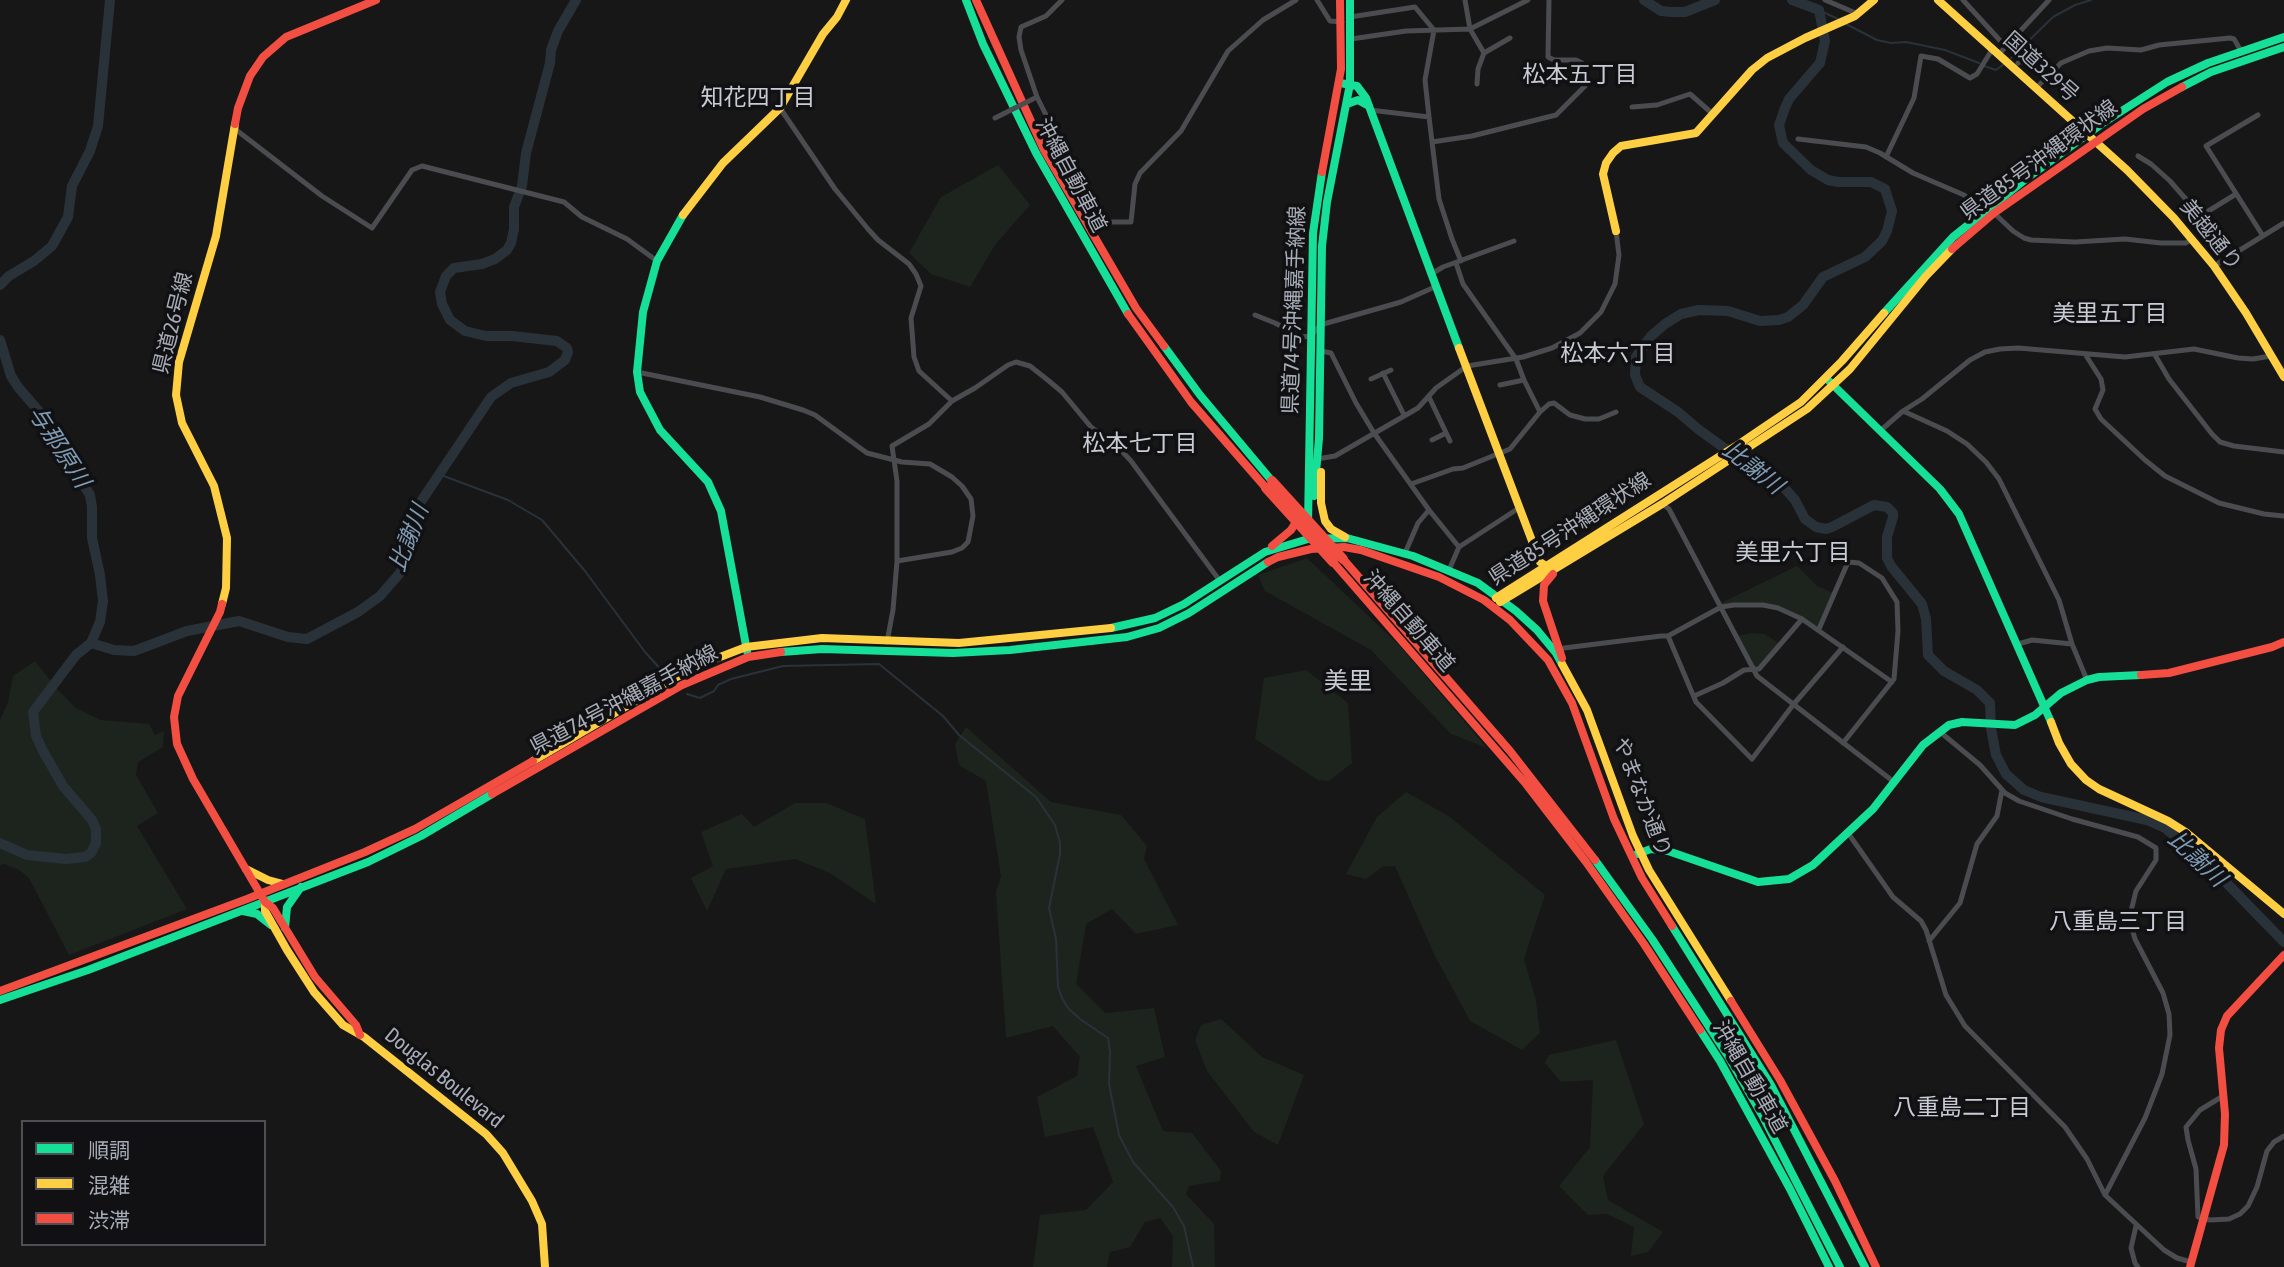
<!DOCTYPE html>
<html>
<head>
<meta charset="utf-8">
<style>
  body { margin:0 }
  #map { position:relative; width:2284px; height:1267px; overflow:hidden; background:#171717; font-family:"Asap Condensed","Noto Sans JP",sans-serif }
  canvas { display:block }
  .legend { position:absolute; left:21px; top:1120px; width:245px; height:126px; box-sizing:border-box; background:#111113; border:2px solid #4d4f55; margin:0; padding:9px 12px; list-style:none; font-size:21px; color:#a8adb8 }
  .legend li { display:flex; align-items:center; gap:14px; height:35px }
  .legend b { width:35px; border:2px solid #4d4f55 }
</style>
</head>
<body>
<div id="map">
<canvas width="2284" height="1267"></canvas>
<ul class="legend">
<li><b style="height:9px;background:#16e098"></b>順調</li>
<li><b style="height:9px;background:#ffcf43"></b>混雑</li>
<li><b style="height:9px;background:#f24e42"></b>渋滞</li>
</ul>
</div>
<script>
const ctx = document.querySelector('canvas').getContext('2d');
ctx.lineJoin = 'round';
function fillPath(path, color) {
  ctx.fillStyle = color;
  ctx.fill(path, 'evenodd');
}
function shape(rows) {
  const path = new Path2D();
  for (const r of rows) {
    path.moveTo(r[0], r[1]);
    for (let i = 2; i < r.length; i += 2) path.lineTo(r[i], r[i + 1]);
  }
  return path;
}
function trace(path, color, width, dash) {
  ctx.strokeStyle = color;
  ctx.lineWidth = width;
  ctx.lineCap = dash ? 'butt' : 'round';
  ctx.setLineDash(dash || []);
  ctx.stroke(path);
}
function write(font, color, halo, rows, align = 'center') {
  ctx.font = font + ' "Asap Condensed","Noto Sans JP",sans-serif';
  ctx.lineWidth = 7;
  ctx.setLineDash([]);
  ctx.textBaseline = 'middle';
  ctx.strokeStyle = halo;
  ctx.fillStyle = color;
  for (const [text, x, y, turn = 0] of rows) {
    ctx.save();
    ctx.translate(x, y);
    ctx.rotate((+turn || 0) * Math.PI / 180);
    ctx.textAlign = isNaN(turn) ? turn : align;
    if (halo) ctx.strokeText(text, 0, 0);
    ctx.fillText(text, 0, 0);
    ctx.restore();
  }
}
fillPath(shape([
  [998,165,1030,205,995,245,970,287,931,274,909,253,941,197],
  [1307,558,1398,644,1487,748,1451,734,1371,650,1265,591,1258,575],
  [1797,566,1817,586,1834,593,1819,629,1802,619,1763,605,1721,607,1719,604],
  [1752,633,1765,634,1781,645,1755,670,1736,636],
  [35,661,57,689,76,708,101,720,149,724,155,735,164,731,163,747,138,762,136,775,158,813,137,826,187,909,69,955,29,878,18,869,4,864,0,865,0,720,8,702,13,676],
  [1306,670,1348,703,1352,763,1329,781,1318,780,1255,739,1264,678],
  [966,727,1051,802,1121,815,1147,846,1144,859,1178,925,1136,934,1112,909,1086,924,1076,984,1105,1013,1154,1008,1165,1057,1136,1066,1163,1131,1192,1133,1221,1171,1220,1181,1189,1186,1186,1194,1214,1224,1215,1267,1172,1267,1173,1236,1160,1218,1145,1222,1130,1247,1110,1252,1107,1267,1033,1267,1040,1215,1086,1210,1113,1182,1093,1127,1045,1137,1037,1097,1077,1076,1080,1057,1053,1026,1006,1038,996,892,1001,876,986,781,959,765,955,744],
  [1406,792,1450,817,1545,895,1524,959,1536,1000,1540,1033,1522,1050,1470,1021,1434,954,1395,866,1382,867,1366,879,1346,874,1377,817],
  [795,803,826,803,865,819,876,904,830,873,795,859,726,869,707,911,691,878,713,866,701,832,742,814,754,827],
  [1221,1019,1262,1057,1304,1075,1278,1145,1254,1132,1207,1071,1195,1040,1201,1025],
  [1616,1040,1644,1124,1603,1176,1608,1200,1663,1232,1648,1252,1631,1256,1634,1227,1607,1214,1588,1215,1559,1186,1590,1147,1593,1080,1561,1082,1545,1063,1549,1055]
]), '#1d241e');
trace(shape([
  [1819,10,1838,19],
  [1846,24,1877,40,1891,43,1906,42,1945,50,1979,63],
  [2011,58,2053,17,2075,5,2091,0],
  [1984,66,1996,70,2004,64],
  [441,475,508,500,542,520,585,571,645,652,663,672],
  [687,694,700,698,714,691,718,685,731,679,783,666,879,664,943,716,959,735,1036,797,1055,825,1060,843,1060,854,1049,908,1056,939,1058,987,1062,998,1068,1008,1080,1019,1108,1038,1110,1052,1109,1084,1119,1135,1133,1162,1173,1207,1184,1226,1193,1267]
]), '#2a3239', 2);
trace(shape([
  [1644,0,1661,11,1672,12,1685,12,1715,0],
  [1792,0,1819,10,1825,41,1820,63,1789,99,1785,108,1779,125,1783,143,1811,170,1828,180,1838,182,1871,182,1885,189,1892,211,1887,231,1882,241,1865,257,1823,277,1803,305,1788,317,1779,320,1760,321,1728,311,1699,310,1681,314,1665,324,1651,336,1636,357,1635,375,1640,387,1678,412,1698,429,1767,479,1782,485,1795,500,1805,519,1816,527,1826,529,1832,527,1874,505,1887,507,1893,513,1893,517,1887,537,1887,558,1891,566,1922,604,1926,619,1928,655,1944,671,1977,690,1990,703,1991,728,1996,755,2006,774,2024,790,2041,797,2147,820,2165,828,2212,868,2284,942],
  [0,285,9,276,34,261,52,246,68,217,72,186,90,151,98,126,110,0],
  [0,340,11,376,18,387,49,423,71,457,79,478,90,495,92,507,92,538,100,575,103,601,100,622,91,643,76,655,33,712,36,736,43,751,63,786,92,820,96,829,96,843,91,853,85,857,66,859,27,855,0,843],
  [91,643,114,650,134,651,187,631,239,621,288,637,307,639,358,612,380,596,400,573,407,558,414,520,420,503,491,397,511,383,549,372,565,360,568,352,567,348,557,341,512,336,486,336,465,331,450,320,442,304,440,292,446,276,454,268,482,264,495,259,507,250,511,243,514,229,514,207,522,186,526,153,550,63,551,50,558,31,576,0]
]), '#2a3239', 10);
trace(shape([
  [1062,0,1046,16,1021,27,1019,37,1021,50,1037,97,1065,153,1072,176,1089,213,1095,222,1131,222,1135,184,1140,173,1181,131,1228,51,1263,20,1296,0],
  [1317,0,1330,21,1342,22],
  [1465,0,1470,29,1484,53],
  [1825,0,1858,14],
  [1963,0,2006,47],
  [1350,17,1415,7,1434,30,1425,80,1429,117,1439,199,1452,239,1461,261],
  [1351,39,1406,31,1470,29,1528,0],
  [1999,54,2049,0],
  [2018,63,2020,61,2047,77],
  [1477,84,1478,69,1484,53,1510,38],
  [2036,88,2061,63,2089,51,2107,48,2141,50,2159,45,2230,38,2234,39,2241,51],
  [1632,107,1657,105,1690,94,1714,115],
  [780,108,835,189,868,229,878,240,909,264,916,274,921,286,911,318,914,357,919,371,952,401],
  [1370,110,1429,117],
  [2258,115,2206,146,2263,236],
  [235,129,322,196,372,228,412,170,422,166,564,202,582,217,627,239,657,261],
  [1798,139,1866,147,1880,153,1913,173,1964,195,1983,211],
  [1432,142,1472,136,1556,115,1585,86,1582,63,1576,60,1554,60,1548,57,1549,0],
  [2138,156,2151,164,2170,181,2234,254],
  [1886,157,1914,98,1921,56,1938,59,1970,78,1977,74,1993,48],
  [1994,213,2013,231,2024,238,2031,240,2075,242,2125,239,2161,243,2186,243,2192,239],
  [2202,215,2236,194],
  [1456,263,1463,284,1516,359,1524,380,1540,412],
  [2214,266,2284,223],
  [1433,273,1443,267,1514,241],
  [1255,315,1275,323,1302,337,1311,336,1320,325,1401,302,1437,286],
  [1321,351,1331,353,1356,403,1374,433,1429,510,1459,547],
  [2085,354,2101,379,2103,390,2095,409,2101,419,2145,460,2165,476,2219,503,2264,514,2284,516],
  [2155,355,2169,379,2212,434,2220,442,2234,446,2284,452],
  [637,372,760,397,803,410,815,415,867,453,902,462,930,464,952,477,962,486,971,499,973,516,968,542,962,548,952,552,897,561],
  [1383,373,1404,415],
  [1371,379,1391,370],
  [1500,385,1524,380],
  [1429,397,1450,441],
  [1903,411,1947,431,1967,444,1986,462,1999,479,2059,600,2072,644,2087,680],
  [1880,431,1903,411,1922,399,1970,360,1985,352,2000,349,2018,348,2125,357,2194,349,2238,358,2253,359,2271,356],
  [1432,440,1446,433],
  [1317,459,1335,456,1418,408,1436,388,1467,366,1523,357,1552,348,1580,333,1601,312,1615,284,1619,255,1616,231],
  [1411,484,1453,469,1463,468,1510,449,1540,412,1549,404,1554,403,1570,415,1585,419,1599,419,1616,412],
  [1661,503,1669,509,1757,676,1894,782],
  [1405,553,1418,523,1429,510],
  [1449,570,1459,547,1519,508],
  [1819,629,1848,562,1859,563,1882,578,1897,602,1898,631,1894,679,1843,743],
  [1668,636,1696,702,1752,759,1793,705,1843,647],
  [887,642,893,610,897,561,897,481,892,446,929,424,952,401,975,388,1008,365,1016,362,1030,366,1049,381,1062,392,1091,427,1117,446,1131,461,1220,581],
  [2018,644,2032,640,2072,644],
  [1560,650,1564,648,1661,636,1668,636,1721,607,1734,605,1763,605,1778,608,1802,619,1892,682],
  [1694,696,1723,683,1744,670,1759,669,1802,619],
  [1939,731,1980,765,2005,793,2019,801,2072,819,2138,837,2156,848,2156,860,2136,891,2130,915,2130,922,2135,939,2163,993,2169,1014,2170,1035,2162,1074,2145,1118,2105,1195],
  [1848,833,1893,897,1921,921,1926,930,1946,995,1965,1026,2065,1127,2087,1159,2105,1195,2164,1250,2177,1258,2191,1262],
  [1929,941,1960,903,1977,844,1997,816,2002,790],
  [2223,1096,2200,1110,2186,1127,2188,1140,2196,1169,2198,1217,2210,1220,2229,1219,2240,1214,2248,1206,2257,1187,2267,1151,2274,1142,2284,1136],
  [2136,1226,2131,1248,2135,1263,2138,1267]
]), '#4b4c50', 5);
trace(shape([
  [966,0,983,44,1036,153,1128,314],
  [1340,83,1357,86,1366,98,1459,348],
  [2182,87,2211,72,2284,47],
  [1347,104,1358,100,1369,106],
  [683,215,657,261,643,312,637,372,640,392,660,430,708,482,721,511,747,651],
  [1884,313,1953,237,2027,178,2103,123,2167,82,2208,63,2284,37],
  [1164,346,1200,395,1272,481],
  [1830,382,1940,489,1959,514,2051,722],
  [1314,496,1319,438,1322,246,1327,202,1350,84,1350,0],
  [1308,524,1313,233,1322,172],
  [1111,628,1155,618,1184,604,1265,552,1308,539,1347,538,1413,556,1478,583,1516,611,1537,630,1556,653,1562,664],
  [781,652,822,649,953,653,1010,650,1127,637,1159,628,1189,613,1268,562],
  [1637,854,1651,849,1668,851,1758,882,1789,879,1813,865,1873,809,1923,745,1949,725,1962,722,2015,725,2035,715,2061,693,2087,680,2099,677,2141,675],
  [1595,860,1652,939,1728,1056,1762,1115,1840,1267],
  [243,911,257,914,271,925],
  [1672,926,1771,1085,1865,1267],
  [285,928,287,907,301,887],
  [0,1000,88,970,368,862,421,836,492,794],
  [1700,1030,1720,1061,1790,1189,1829,1267]
]), '#16e098', 8);
trace(shape([
  [1938,0,2127,170,2174,218,2214,266,2246,313,2284,377],
  [683,215,723,163,780,108,823,34,837,17,846,0],
  [1616,231,1603,174,1606,163,1613,153,1621,146,1696,133,1752,70,1767,58,1805,38,1855,16,1874,0],
  [1459,348,1540,562,1546,566],
  [1321,472,1321,503,1325,521,1331,529,1345,537],
  [1496,598,1736,446,1801,402,1842,361,1884,313],
  [1500,602,1662,504,1807,409,1850,369,1926,276,1952,249],
  [222,604,226,588,227,538,214,486,182,423,176,395,179,362,216,236,235,124],
  [1562,664,1587,710,1633,836,1649,870,1731,1001],
  [2051,722,2059,743,2071,764,2086,780,2099,789,2168,821,2187,833,2284,914],
  [533,761,671,680,702,664,746,647,822,638,959,643,1111,628],
  [246,869,268,880,283,884],
  [265,902,265,911,287,950,314,992,343,1025,364,1037,486,1134,503,1153,532,1201,542,1224,545,1267]
]), '#ffcf43', 8);
trace(shape([
  [976,0,1044,150,1136,308,1164,346],
  [235,124,238,108,250,76,263,57,286,37,376,0],
  [1322,172,1341,69,1340,0],
  [1952,249,1994,213,2143,109,2182,87],
  [1128,314,1191,402,1266,488],
  [1272,546,1291,530,1300,516],
  [1343,559,1510,751,1595,860],
  [1268,562,1278,557,1311,549,1344,547,1361,550,1439,577,1484,600,1510,620,1548,660,1572,703,1614,819,1642,878,1672,926],
  [1333,562,1526,784,1586,862,1644,944,1700,1030],
  [1553,574,1544,585,1543,601,1562,658],
  [222,604,220,612,178,696,174,717,177,744,193,779,265,902,273,908,315,977,356,1025,360,1035],
  [2141,675,2169,673,2272,647,2284,642],
  [492,794,682,685,748,657,781,652],
  [0,991,247,899,365,852,415,829,533,761],
  [1731,1001,1780,1080,1835,1181,1876,1267],
  [2190,1267,2224,1145,2225,1114,2219,1048,2221,1030,2227,1016,2284,955]
]), '#f24e42', 8);
trace(shape([
  [995,118,1037,97]
]), '#4b4c50', 5);
trace(shape([
  [1272,481,1343,559],
  [1266,488,1333,562]
]), '#f24e42', 10);
write('21px', '#a8adb8', '#111113', [
  ["国道329号",2041,67,42],
  ["県道85号沖縄環状線",2039,160,-36],
  ["沖縄自動車道",1071,175,62],
  ["美越通り",2211,235,51],
  ["県道74号沖縄嘉手納線",1294,310,-88],
  ["県道26号線",173,323,-76],
  ["県道85号沖縄環状線",1570,529,-33],
  ["沖縄自動車道",1409,621,49],
  ["県道74号沖縄嘉手納線",624,700,-28],
  ["やまなか通り",1642,797,69],
  ["沖縄自動車道",1750,1077,60],
  ["Douglas Boulevard",444,1078,39]
]);
write('23px', '#c9ccd4', '#111113', [
  ["松本五丁目",1580,75],
  ["知花四丁目",758,98],
  ["美里五丁目",2110,314],
  ["松本六丁目",1618,354],
  ["松本七丁目",1140,444],
  ["美里六丁目",1793,553],
  ["八重島三丁目",2118,922],
  ["八重島二丁目",1962,1108]
]);
write('italic 23px', '#7f9bb3', '#111113', [
  ["与那原川",59,447,57],
  ["比謝川",1753,468,38],
  ["比謝川",409,538,-69],
  ["比謝川",2197,859,43]
]);
write('24px', '#c9ccd4', '#111113', [
  ["美里",1348,681]
]);
</script>
</body>
</html>
